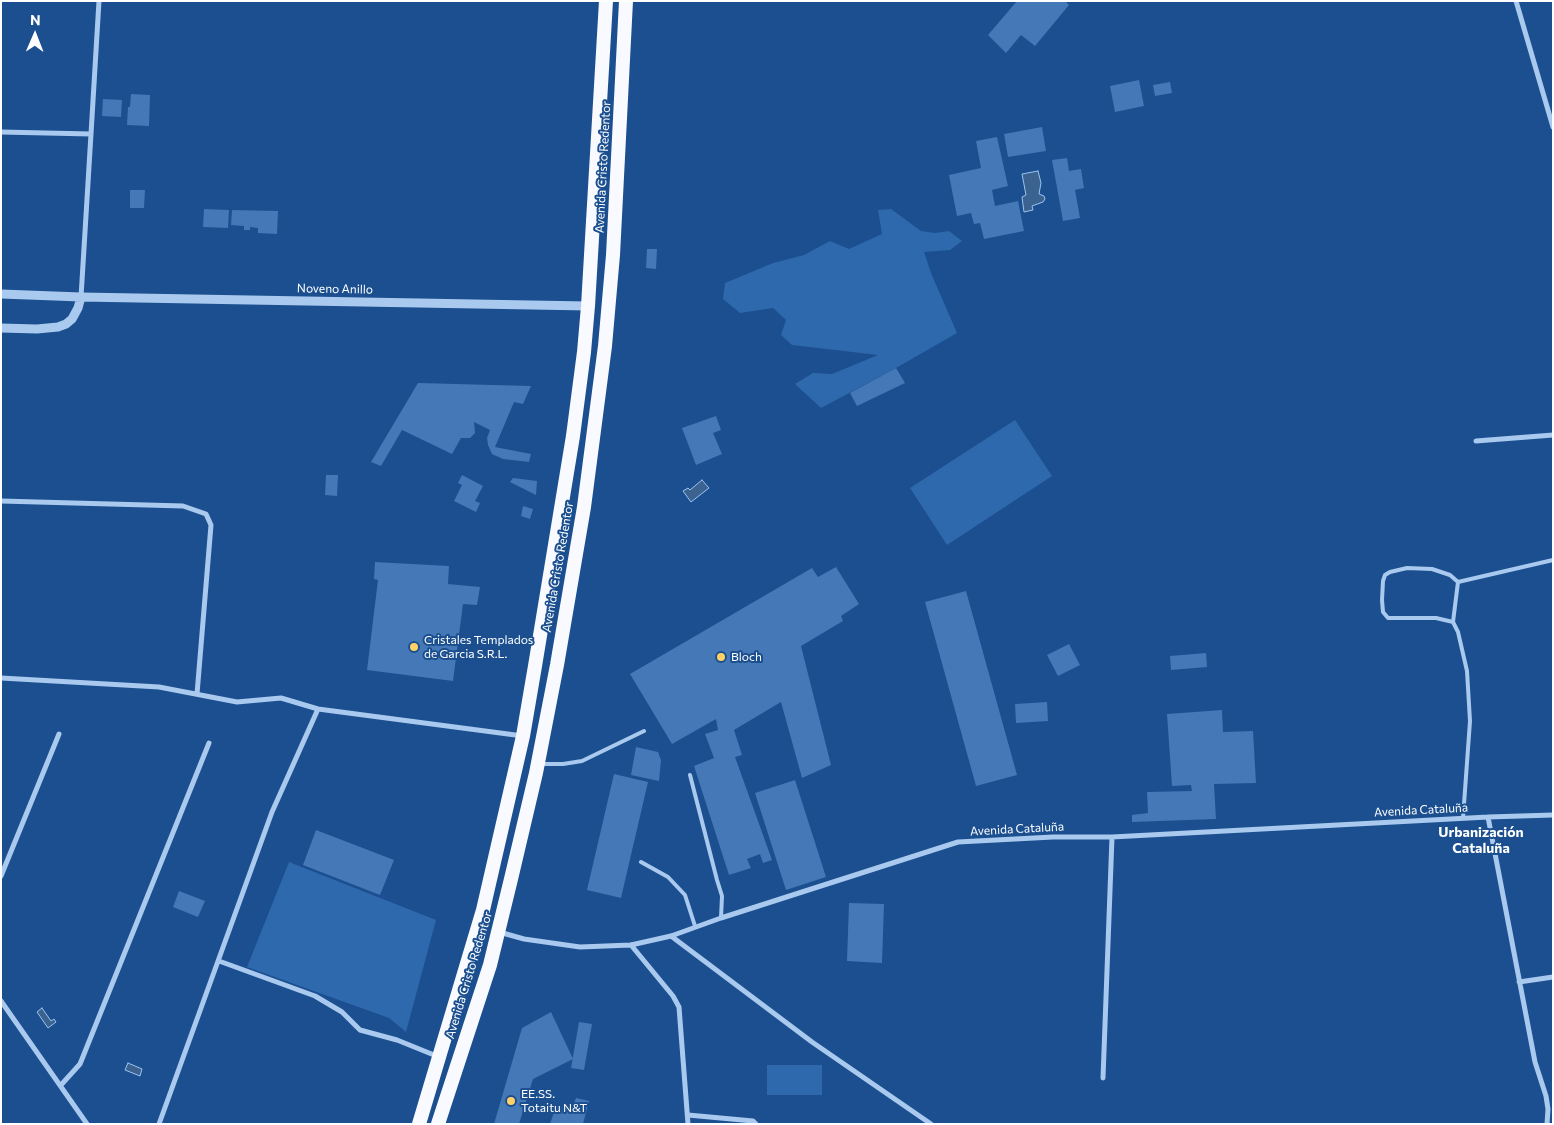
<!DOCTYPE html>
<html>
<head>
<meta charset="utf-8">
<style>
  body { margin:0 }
  #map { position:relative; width:1554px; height:1125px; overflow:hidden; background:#1b4f8f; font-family:Commissioner,sans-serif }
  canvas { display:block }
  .frame { position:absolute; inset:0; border:2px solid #fff; pointer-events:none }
  .north { position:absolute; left:10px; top:10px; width:50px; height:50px; -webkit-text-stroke:4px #1b4f8f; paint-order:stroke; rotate:1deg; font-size:14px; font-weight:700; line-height:20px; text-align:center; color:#fff }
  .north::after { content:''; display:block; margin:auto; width:18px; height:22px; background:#fff; clip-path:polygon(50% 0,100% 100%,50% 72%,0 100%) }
</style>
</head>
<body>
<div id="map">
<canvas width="1554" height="1125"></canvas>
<div class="frame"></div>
<div class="north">N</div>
</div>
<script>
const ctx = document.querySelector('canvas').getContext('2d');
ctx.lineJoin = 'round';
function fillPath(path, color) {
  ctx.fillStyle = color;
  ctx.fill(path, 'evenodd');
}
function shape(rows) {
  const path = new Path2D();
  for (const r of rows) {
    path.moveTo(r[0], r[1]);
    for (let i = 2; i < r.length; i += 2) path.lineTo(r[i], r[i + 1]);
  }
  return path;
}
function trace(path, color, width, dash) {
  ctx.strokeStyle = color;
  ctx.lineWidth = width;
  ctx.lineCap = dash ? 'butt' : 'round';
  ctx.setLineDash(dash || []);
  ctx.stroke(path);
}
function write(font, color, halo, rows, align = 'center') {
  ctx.font = font + ' Commissioner,sans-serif';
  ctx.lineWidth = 4;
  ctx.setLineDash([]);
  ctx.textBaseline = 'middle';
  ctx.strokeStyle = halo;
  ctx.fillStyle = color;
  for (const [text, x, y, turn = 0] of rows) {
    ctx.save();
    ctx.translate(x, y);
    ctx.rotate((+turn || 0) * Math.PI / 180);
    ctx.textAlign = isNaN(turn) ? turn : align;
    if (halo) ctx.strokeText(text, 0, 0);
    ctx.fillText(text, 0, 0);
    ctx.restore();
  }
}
fillPath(shape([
  [891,209,921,231,935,233,949,231,962,241,950,250,924,252,931,273,957,333,896,368,821,408,795,384,813,373,832,374,878,355,792,345,781,335,786,320,773,308,740,313,723,299,725,283,773,263,804,255,830,241,849,249,882,234,878,210],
  [1015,420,1052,476,947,545,910,488],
  [289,862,436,920,406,1032,389,1018,247,967],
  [767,1065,822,1065,822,1095,767,1095]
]), '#2e69ad');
const water = shape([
  [1038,171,1041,183,1039,194,1044,196,1045,199,1043,202,1032,206,1033,210,1024,212,1022,197,1026,195,1022,174,1038,171],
  [702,480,709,488,691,502,683,491,688,488,690,490,702,480],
  [42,1008,51,1021,54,1019,56,1022,48,1028,37,1012,42,1008],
  [128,1063,142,1069,140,1076,125,1070,128,1063]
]);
fillPath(water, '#3c6290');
trace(water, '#9cc4f0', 1);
fillPath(shape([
  [1017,1,1065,1,1069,5,1035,46,1021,35,1006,53,988,35],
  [1139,80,1144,106,1115,112,1110,86],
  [1170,82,1172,93,1155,96,1153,85],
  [131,94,150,95,149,126,127,125,128,107,130,107],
  [103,99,122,100,121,117,102,116],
  [1042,127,1046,151,1008,157,1004,134],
  [997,137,1008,186,992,190,995,206,1018,201,1024,231,984,239,980,223,974,224,971,213,957,216,949,175,981,168,976,141],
  [1067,158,1069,171,1081,169,1084,188,1075,190,1080,218,1063,221,1052,160],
  [130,190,145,190,144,208,130,208],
  [204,209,229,210,228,228,203,227],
  [232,210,278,211,277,234,258,233,258,228,250,227,250,230,244,230,244,226,231,225],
  [647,249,657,249,656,269,646,268],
  [896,368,905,383,857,406,850,393],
  [418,383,531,386,523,404,514,402,495,447,531,454,529,462,503,459,492,454,488,445,487,438,490,430,474,422,475,433,470,438,461,438,452,454,402,430,381,466,371,462],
  [716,416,721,430,713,433,722,454,696,465,682,428],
  [326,475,338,475,337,496,325,495],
  [462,475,483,486,475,501,480,503,476,512,454,501,462,485,458,483],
  [513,478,537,481,536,495,510,482],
  [523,506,533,509,530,519,521,516],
  [375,562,449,566,448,584,480,587,477,605,463,604,453,681,367,670,378,580,374,579],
  [836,567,859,604,841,616,843,621,801,646,831,765,802,778,781,702,734,730,742,755,735,757,772,860,763,863,760,854,747,859,751,868,729,875,694,766,714,758,705,734,718,730,716,719,672,744,630,674,812,568,818,577],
  [966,591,1017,775,976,786,925,602],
  [1069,644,1080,665,1058,676,1047,655],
  [1206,653,1207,667,1171,670,1170,656],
  [1047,702,1048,721,1016,723,1015,704],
  [1222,710,1223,732,1253,731,1256,783,1214,784,1216,819,1132,822,1132,815,1148,813,1147,792,1192,791,1191,785,1172,786,1167,714],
  [636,747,658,752,661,760,659,781,631,775],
  [614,774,648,782,621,898,587,890],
  [795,780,826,877,786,890,755,793],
  [316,830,394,860,380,895,303,865],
  [179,891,205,901,198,917,173,907],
  [849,903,884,904,882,963,847,961],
  [551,1012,573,1059,533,1079,519,1124,494,1124,522,1028],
  [579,1022,592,1024,584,1070,571,1068],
  [576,1098,589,1101,583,1124,550,1124,556,1106,572,1109]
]), '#4478b7');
trace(shape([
  [1458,582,1553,560],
  [1453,622,1436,618,1388,618,1383,612,1382,600,1383,581,1385,575,1390,572,1407,568,1432,569,1450,575,1458,582,1453,622,1458,632,1467,671,1470,721,1463,818],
  [540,764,563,764,582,761,644,731],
  [690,775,717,880,722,896,721,918],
  [641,862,668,877,685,895,695,926]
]), '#a9c9ee', 4);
trace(shape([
  [1516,1,1553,127],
  [1,132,91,134,81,297],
  [91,134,99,1],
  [1476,441,1553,435],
  [1,501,183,506,206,514,211,525,197,694],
  [1,678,159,687,237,702,281,698,318,709,523,736],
  [1488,817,1535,1062,1546,1096,1548,1109,1547,1124],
  [1,876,59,734],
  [499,932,524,939,580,947,631,945,671,936,721,918,958,842,1053,837,1112,837,1488,817,1553,815],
  [671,936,812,1042,931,1124],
  [631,945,673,996,679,1007,688,1124],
  [219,961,315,996,342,1012,360,1030,397,1040,439,1057],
  [1519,982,1553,977],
  [1,1001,87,1124],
  [1103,1078,1112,837],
  [61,1085,80,1064,209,743],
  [688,1115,753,1121,756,1124],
  [159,1124,272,812,318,709]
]), '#a9c9ee', 5);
trace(shape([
  [1,294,81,297,588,306],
  [1,328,37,329,58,327,66,324,72,319,78,308,81,297]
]), '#a9c9ee', 9);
trace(shape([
  [419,1124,483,910,523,736,535,666,573,436,584,352,588,306,606,1],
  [438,1124,490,965,511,879,536,773,557,665,584,507,605,346,613,255,626,1]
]), '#f8faff', 14);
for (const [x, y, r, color] of [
  [414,647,5,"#ffd166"],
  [721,657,5,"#ffd166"],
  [511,1101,5,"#ffd166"]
]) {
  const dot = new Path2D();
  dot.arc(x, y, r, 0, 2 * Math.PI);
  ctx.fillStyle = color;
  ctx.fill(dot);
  trace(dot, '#1b4f8f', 2);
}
write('12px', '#fff', '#1b4f8f', [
  ["Avenida Cristo Redentor",603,167,-87],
  ["Noveno Anillo",335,289,1],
  ["Avenida Cristo Redentor",558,567,-80],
  ["Avenida Cataluña",1421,810,-3],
  ["Avenida Cataluña",1017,829,-3],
  ["Avenida Cristo Redentor",469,975,-73]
]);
write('12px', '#fff', '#1b4f8f', [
  ["Cristales Templados",424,640],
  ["de Garcia S.R.L.",424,654],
  ["Bloch",731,657],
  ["EE.SS.",521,1094],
  ["Totaitu N&T",521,1108]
], 'left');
write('bold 14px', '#fff', '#1b4f8f', [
  ["Urbanización",1481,832],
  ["Cataluña",1481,848]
]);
</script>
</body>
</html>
